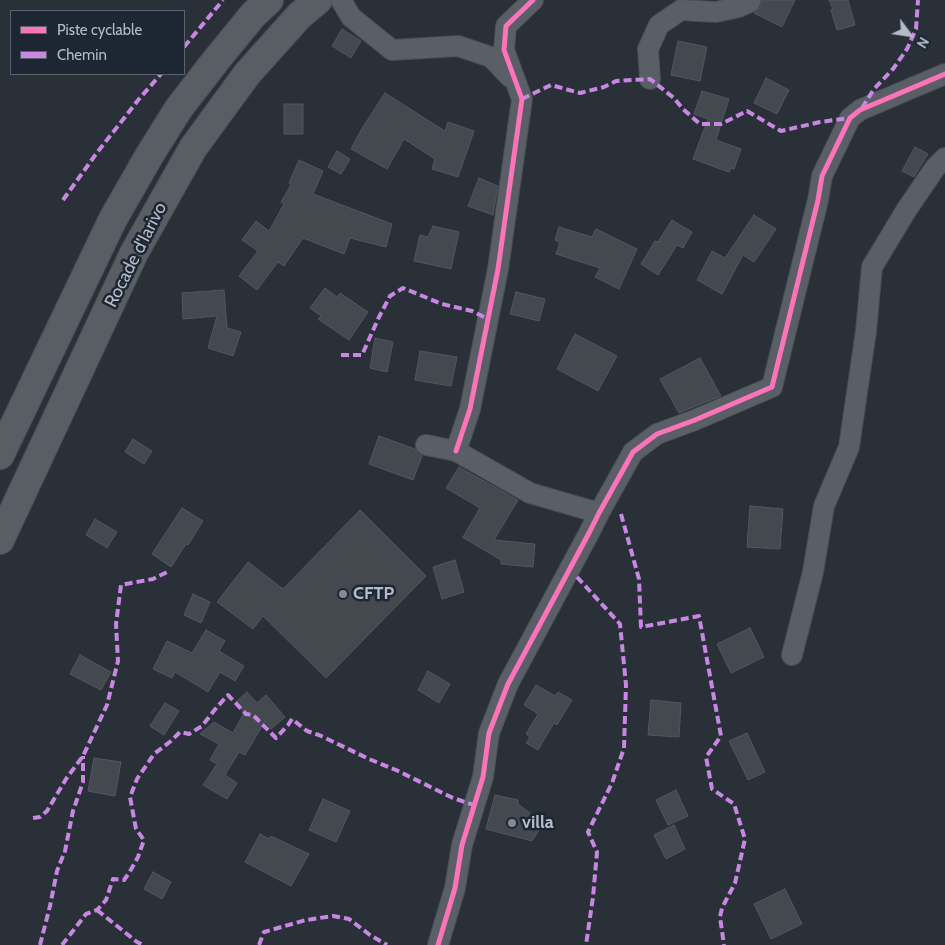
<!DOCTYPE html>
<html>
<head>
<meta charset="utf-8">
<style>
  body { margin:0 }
  #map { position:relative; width:945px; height:945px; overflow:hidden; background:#2a3038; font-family:Cabin,sans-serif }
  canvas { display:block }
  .legend { position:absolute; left:10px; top:10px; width:175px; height:65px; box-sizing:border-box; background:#1d2633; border:1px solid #59626f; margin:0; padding:6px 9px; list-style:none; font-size:15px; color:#b4bcc9 }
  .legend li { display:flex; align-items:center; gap:10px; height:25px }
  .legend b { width:25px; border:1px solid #59626f }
  .north { position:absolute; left:885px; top:10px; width:50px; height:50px; -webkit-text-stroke:4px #1d2633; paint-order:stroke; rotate:121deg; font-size:14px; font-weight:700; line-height:20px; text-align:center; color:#b4bcc9 }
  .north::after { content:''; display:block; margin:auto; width:18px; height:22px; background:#b4bcc9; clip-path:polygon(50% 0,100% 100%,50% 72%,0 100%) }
</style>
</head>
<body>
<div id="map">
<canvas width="945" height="945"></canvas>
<ul class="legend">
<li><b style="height:6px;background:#fb73b8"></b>Piste cyclable</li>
<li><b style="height:6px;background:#c787e3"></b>Chemin</li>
</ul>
<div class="north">N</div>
</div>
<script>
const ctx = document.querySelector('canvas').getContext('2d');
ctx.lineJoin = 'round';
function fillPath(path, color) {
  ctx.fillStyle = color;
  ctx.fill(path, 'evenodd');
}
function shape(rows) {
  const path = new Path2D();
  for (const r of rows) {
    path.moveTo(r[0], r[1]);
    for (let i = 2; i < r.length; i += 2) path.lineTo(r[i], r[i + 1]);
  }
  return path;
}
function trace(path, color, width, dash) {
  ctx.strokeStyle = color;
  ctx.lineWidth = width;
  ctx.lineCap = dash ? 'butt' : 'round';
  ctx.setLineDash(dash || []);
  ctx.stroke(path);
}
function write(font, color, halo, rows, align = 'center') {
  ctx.font = font + ' Cabin,sans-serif';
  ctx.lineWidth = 5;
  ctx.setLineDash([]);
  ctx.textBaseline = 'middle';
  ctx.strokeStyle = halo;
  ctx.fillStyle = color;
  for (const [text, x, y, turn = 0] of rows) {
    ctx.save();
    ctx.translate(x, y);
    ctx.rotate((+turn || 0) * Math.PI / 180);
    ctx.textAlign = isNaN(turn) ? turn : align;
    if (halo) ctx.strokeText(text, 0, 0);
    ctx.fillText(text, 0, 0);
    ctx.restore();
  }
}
const building = shape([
  [762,0,795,0,782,27,754,13,760,8,762,0],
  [829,0,848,0,855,25,837,30,831,10,833,9,829,0],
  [342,29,361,41,351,58,332,46,342,29],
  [678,41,707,47,700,81,671,75,678,41],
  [766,78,789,90,777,114,754,103,766,78],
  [702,91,729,99,716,140,741,149,734,169,731,168,729,172,693,159,708,119,694,114,702,91],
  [385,93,445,131,448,122,474,131,458,177,432,169,435,159,404,139,387,169,351,149,361,130,385,93],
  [284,104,303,104,303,134,284,134,284,104],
  [915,147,928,154,914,177,902,171,915,147],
  [337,151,350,159,341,174,328,167,337,151],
  [299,160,323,171,313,194,392,224,386,247,350,238,344,254,303,238,284,266,278,262,257,290,239,276,258,251,242,240,256,221,269,231,284,204,281,202,291,185,289,183,299,160],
  [479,178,498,186,493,215,468,206,479,178],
  [754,215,776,229,754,262,743,255,722,294,697,280,712,251,725,258,754,215],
  [672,220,692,232,683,248,677,245,658,275,641,264,655,241,658,242,672,220],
  [433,226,459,232,451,269,414,261,420,235,428,237,433,226],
  [559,227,592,237,596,229,637,249,619,289,595,277,600,268,556,254,560,242,555,240,559,227],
  [325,288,337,297,340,293,368,312,349,340,318,319,321,316,310,308,325,288],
  [224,290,227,328,241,332,233,356,208,348,217,316,183,319,182,293,224,290],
  [516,292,545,299,539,321,510,314,516,292],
  [575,334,617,356,598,391,557,369,575,334],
  [375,338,393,342,387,372,370,368,375,338],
  [420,351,457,357,451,386,415,380,420,351],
  [700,358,721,396,679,413,660,379,700,358],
  [379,436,415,449,418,454,422,456,413,480,369,464,379,436],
  [133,439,152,451,144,464,125,452,133,439],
  [459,467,518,500,494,540,535,544,533,567,501,564,501,560,462,537,463,537,480,508,446,488,459,467],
  [750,506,783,509,780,549,747,547,750,506],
  [182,508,203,521,188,545,186,544,171,567,152,554,182,508],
  [360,510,426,576,326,678,263,616,253,629,217,602,248,562,283,589,360,510],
  [95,519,117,532,107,548,86,535,95,519],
  [455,560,464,592,442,599,433,567,455,560],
  [193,594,210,602,201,623,184,615,193,594],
  [750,628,764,657,731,673,717,644,750,628],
  [206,630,225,641,219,651,244,666,235,681,220,672,208,692,175,672,172,678,153,669,167,641,192,653,206,630],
  [80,655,111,672,101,690,70,674,80,655],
  [428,671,450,684,439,703,418,690,428,671],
  [536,685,555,696,558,692,572,700,557,725,554,723,538,750,526,743,530,737,526,734,538,714,524,705,536,685],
  [247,692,257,703,266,695,285,717,271,729,265,721,245,755,239,752,225,775,237,783,227,799,203,785,217,764,210,760,219,744,200,734,214,722,233,733,244,713,236,702,247,692],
  [651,700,681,703,679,737,648,735,651,700],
  [165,703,179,711,164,735,150,726,165,703],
  [747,733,765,772,748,780,729,741,747,733],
  [94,758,121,762,115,796,88,791,94,758],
  [676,790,688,816,668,825,656,800,676,790],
  [495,795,518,800,518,804,535,817,539,830,532,841,486,829,495,795],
  [323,799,350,811,336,842,309,830,323,799],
  [674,825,685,849,666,859,654,835,674,825],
  [260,834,269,839,271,836,309,854,291,886,245,862,260,834],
  [153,872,171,882,162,899,144,889,153,872],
  [785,889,802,924,771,939,754,904,785,889]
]);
fillPath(building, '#444950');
trace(building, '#52575f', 1);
const street = shape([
  [341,0,351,17,392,50,458,46,491,57,510,77],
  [650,79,648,49,659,25,681,10,716,12,739,7,750,2,750,0],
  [426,445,456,451,530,493,599,513],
  [456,451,470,409,498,269,522,99,504,50,506,26,533,0],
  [792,655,813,572,824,506,849,447,866,331,872,267,907,209,935,168,945,158],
  [438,945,455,888,462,845,483,777,489,733,508,684,589,533,599,513,633,452,657,434,695,420,772,387,818,200,822,176,850,118,860,110,945,74]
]);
const secondary = shape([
  [0,455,113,219,149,156,179,108,217,59,253,15,269,0],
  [0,540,134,253,193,148,247,74,299,16,318,0]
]);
trace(street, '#484c53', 22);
trace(secondary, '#484c53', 30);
trace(street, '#5a5e66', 20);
trace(secondary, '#595d64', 28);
trace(shape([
  [184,47,223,0],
  [522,99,551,85,580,93,604,87,616,81,650,79,674,98,683,109,700,124,721,124,747,111,781,131,820,122,850,118],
  [862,108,874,89,893,69,907,49,916,29,918,0],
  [63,200,96,154,139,99,161,74],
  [341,355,362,355,379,317,390,296,403,288,442,304,472,311,488,319],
  [621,514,639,579,641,627,699,616,721,736,706,757,712,789,734,804,745,839,735,883,722,908,720,917,724,945],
  [577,577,620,624,626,685,624,748,612,783,588,832,597,852,593,897,586,945],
  [33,818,40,817,47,811,66,779,83,756,107,705,118,661,116,624,121,585,153,579,167,572],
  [97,910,137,942,143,945],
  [40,945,50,906,57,871,65,851,73,811,83,782,83,756],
  [62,945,86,914,97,910,106,900,113,879,124,880,129,873,138,857,144,840,136,829,130,797,137,779,154,754,171,741,180,732,189,734,202,726,217,707,228,695,246,714,253,715,276,738,288,725,292,719,307,731,319,735,369,759,396,770,453,798,474,805],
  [259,945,264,932,306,920,333,916,349,919,370,935,387,945]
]), '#c787e3', 4, [8, 4]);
trace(shape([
  [456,451,470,409,498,269,522,99,504,50,506,26,533,0],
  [438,945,455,888,462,845,483,777,489,733,508,684,589,533,599,513,633,452,657,434,695,420,772,387,818,200,822,176,850,118,860,110,945,74]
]), '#fb73b8', 5);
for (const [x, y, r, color] of [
  [343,594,5,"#848b96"],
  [512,823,5,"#848b96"]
]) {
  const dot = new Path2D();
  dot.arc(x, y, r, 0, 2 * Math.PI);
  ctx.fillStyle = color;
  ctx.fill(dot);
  trace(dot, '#1d2633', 2);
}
write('18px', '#b4bcc9', '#1d2633', [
  ["Rocade d'Iarivo",136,255,-63]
]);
write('bold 18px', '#b4bcc9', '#1d2633', [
  ["CFTP",353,594],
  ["villa",522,823]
], 'left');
</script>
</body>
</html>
